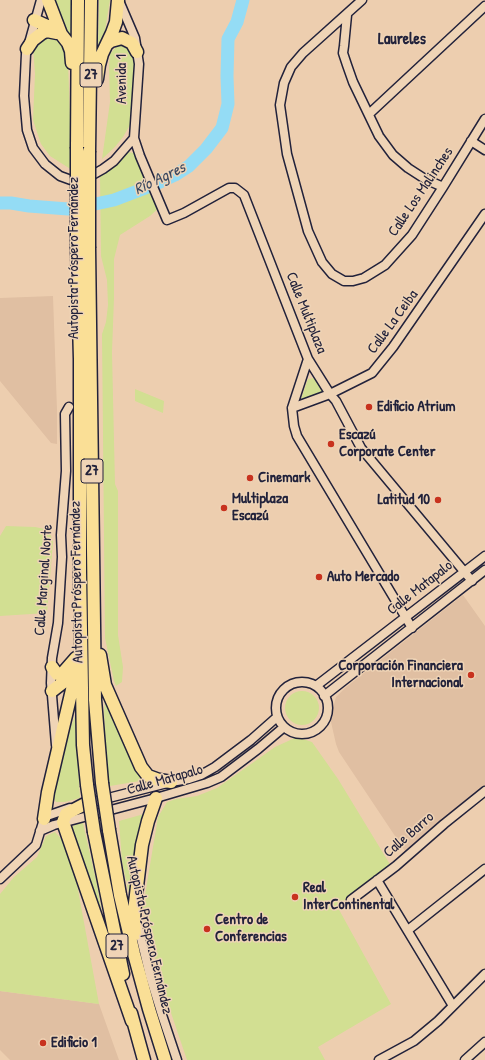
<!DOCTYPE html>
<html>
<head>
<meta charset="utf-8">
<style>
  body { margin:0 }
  canvas { display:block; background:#edceaf }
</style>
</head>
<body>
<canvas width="485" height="1060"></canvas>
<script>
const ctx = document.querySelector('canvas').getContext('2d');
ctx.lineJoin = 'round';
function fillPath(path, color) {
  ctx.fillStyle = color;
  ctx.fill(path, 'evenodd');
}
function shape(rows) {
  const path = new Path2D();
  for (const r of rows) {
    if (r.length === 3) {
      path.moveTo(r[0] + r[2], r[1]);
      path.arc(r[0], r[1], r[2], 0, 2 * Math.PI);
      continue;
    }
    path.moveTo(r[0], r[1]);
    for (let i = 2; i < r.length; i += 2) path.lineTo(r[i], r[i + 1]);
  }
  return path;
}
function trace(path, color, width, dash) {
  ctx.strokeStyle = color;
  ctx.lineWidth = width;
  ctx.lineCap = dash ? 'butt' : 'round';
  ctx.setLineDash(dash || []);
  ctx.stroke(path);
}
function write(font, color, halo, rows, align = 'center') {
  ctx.font = font + ' "Patrick Hand",sans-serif';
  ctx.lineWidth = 3;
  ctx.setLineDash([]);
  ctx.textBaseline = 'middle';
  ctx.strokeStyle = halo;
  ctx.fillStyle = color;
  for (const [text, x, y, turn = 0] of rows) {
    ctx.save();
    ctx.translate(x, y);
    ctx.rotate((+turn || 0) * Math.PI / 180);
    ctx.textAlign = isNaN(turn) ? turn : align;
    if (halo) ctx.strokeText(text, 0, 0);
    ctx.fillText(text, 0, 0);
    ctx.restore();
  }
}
fillPath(shape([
  [53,296,57,410,57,444,51,443,0,381,0,298],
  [463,595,485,626,485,787,405,851,339,752,336,744,331,722,333,708,336,697,345,688],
  [0,991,99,1004,119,1060,10,1060,0,1050]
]), '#e0bfa2');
fillPath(shape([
  [53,0,72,0,73,27,71,34,69,35],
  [99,0,110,0,105,31,98,48],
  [49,34,63,41,68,62,72,170,50,156,41,144,33,120,35,74,33,47],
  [122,45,126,46,131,50,134,57,136,77,135,108,130,125,123,137,115,147,102,159,110,102,109,66,110,54,116,47],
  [127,152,135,153,139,158,160,207,150,216,120,235,114,259,114,298,112,352,115,484,118,491,118,635,123,667,122,682,116,686,114,681,105,638,102,334,106,322,108,305,107,280,101,256,100,176,102,171,121,155],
  [314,378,323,390,322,394,304,401,301,399,308,379],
  [135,389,164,401,163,413,135,401],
  [6,526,35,527,45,529,50,533,53,542,47,613,0,616,0,536],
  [302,708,17],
  [105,700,124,738,131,760,138,773,146,780,110,786,108,780,104,712],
  [75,716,80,798,65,802,56,802,54,799,55,788,70,729],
  [297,737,312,742,338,779,391,866,374,881,347,898,337,906,391,1004,318,1047,325,1060,187,1060,168,1004,145,922,143,907,158,817,167,802,176,799,197,796,217,788,275,747],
  [144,814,144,821,131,903,122,862,119,821],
  [83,823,96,880,105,929,70,828,77,824],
  [55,832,66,844,76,879,99,1004,0,991,0,894,14,877,37,857,46,836]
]), '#d2df92');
trace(shape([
  [0,203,11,203,29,206,68,209,86,206,114,200,156,184,175,175,189,166,206,149,222,128,228,104,227,76,228,39,237,22,243,0]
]), '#94dcf5', 13);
const minor = shape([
  [41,0,26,54,24,96,27,130,33,148,45,164,60,176,71,180,87,178,103,169,114,161,134,138],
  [362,0,303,53,291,67,284,83,280,105,287,154,308,231,322,262,332,274,344,281,353,281,364,278,385,265,412,235,443,187,485,119],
  [120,3,135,38,139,64,134,138,140,156,167,220,184,213,229,188,235,188,244,195,308,359,330,394,336,401,361,448,472,581],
  [347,15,344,46,343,53,347,65,353,82,379,136,393,155,408,168,425,179,443,187],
  [369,114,485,6],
  [471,141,485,150],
  [308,359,292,408,294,426,297,436,412,628],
  [292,408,330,394,372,373,393,347,485,214],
  [302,708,26],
  [316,686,485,556],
  [324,696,485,570],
  [56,745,51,683,52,658,58,623,62,557,61,535,66,471,65,414,69,407],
  [85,804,171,782,189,779,201,775,215,767,251,740,277,717],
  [40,831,54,825,156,798,207,783,221,777,258,749,284,727],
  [0,879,36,845,44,819,47,816,70,808],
  [377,880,453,1006],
  [351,900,396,866,444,824,485,791],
  [138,926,150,976,162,1015,177,1060],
  [408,930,485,869],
  [379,1060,414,1041,438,1021,485,974],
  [465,1060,485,1042]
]);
const highway = shape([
  [48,0,61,34],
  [34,20,54,29,61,34,68,43,71,51,72,63],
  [107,44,111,41,122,38,132,43,137,52],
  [27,49,33,40,42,33,47,31,57,33],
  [97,79,99,65,102,54,112,33,116,22,118,0],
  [77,147,78,0],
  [89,151,91,0],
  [77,248,80,359,80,572,83,745,87,785],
  [89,248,95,700,102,783],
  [100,655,105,685,141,767,148,776,159,780,171,782],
  [52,667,57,674,62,674,76,658],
  [52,691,75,673],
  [85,804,66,814,63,822,132,1021],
  [44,819,48,792,74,681,76,665],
  [109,830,120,895,134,954,149,1009,165,1060],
  [94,832,123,974],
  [135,934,134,920,135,903,142,845,148,821,156,798],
  [131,1013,144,1060]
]);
trace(minor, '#22223b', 11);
trace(highway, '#22223b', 15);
trace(minor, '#efd4b6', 8);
trace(highway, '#fadf96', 12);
const highwayBridge = shape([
  [77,147,77,248],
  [89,248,89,151],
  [102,783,109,830],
  [87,785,94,832]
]);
trace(highwayBridge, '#22223b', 15, []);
trace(highwayBridge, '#fadf96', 12);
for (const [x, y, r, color] of [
  [369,407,4,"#c8321e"],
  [331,444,4,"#c8321e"],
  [250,478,4,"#c8321e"],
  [438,500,4,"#c8321e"],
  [224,508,4,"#c8321e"],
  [319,577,4,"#c8321e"],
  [471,675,4,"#c8321e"],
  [295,897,4,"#c8321e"],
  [207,929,4,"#c8321e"],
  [43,1043,4,"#c8321e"]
]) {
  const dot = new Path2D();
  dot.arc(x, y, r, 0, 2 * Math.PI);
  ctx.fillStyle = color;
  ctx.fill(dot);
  trace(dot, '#efd4b6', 1.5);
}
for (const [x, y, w] of [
  [91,75,22],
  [92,471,22],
  [117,946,22]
]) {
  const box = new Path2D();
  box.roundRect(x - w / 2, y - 12, w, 24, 3);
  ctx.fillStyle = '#efd4b6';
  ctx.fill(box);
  trace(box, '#22223b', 1);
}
write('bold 14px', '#22223b', null, [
  ["27",91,75],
  ["27",92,471],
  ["27",117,946]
]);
write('15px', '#22223b', '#efd4b6', [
  ["Avenida 1",122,79,-90],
  ["Calle Los Malinches",421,192,-56],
  ["Autopista Próspero Fernández",74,258,-90],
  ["Calle Multiplaza",306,313,68],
  ["Calle La Ceiba",393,322,-54],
  ["Calle Marginal Norte",44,580,-86],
  ["Autopista Próspero Fernández",77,582,-91],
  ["Calle Matapalo",420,588,-38],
  ["Calle Matapalo",165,780,-16],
  ["Calle Barro",409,835,-41],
  ["Autopista Próspero Fernández",149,935,77]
]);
write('bold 15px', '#22223b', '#efd4b6', [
  ["Edificio Atrium",377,407],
  ["Escazú",339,435],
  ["Corporate Center",339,452],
  ["Cinemark",258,478],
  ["Multiplaza",232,499],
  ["Escazú",232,516],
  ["Latitud 10",430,500,"right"],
  ["Auto Mercado",327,577],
  ["Corporación Financiera",463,666,"right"],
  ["Internacional",463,683,"right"],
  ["Real",303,888],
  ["InterContinental",303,905],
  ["Centro de",215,920],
  ["Conferencias",215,937],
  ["Edificio 1",51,1043]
], 'left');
write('bold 16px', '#22223b', '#efd4b6', [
  ["Laureles",402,40]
]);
write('italic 16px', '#394760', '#efd4b6', [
  ["Río Agres",160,179,-26]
]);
</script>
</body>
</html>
